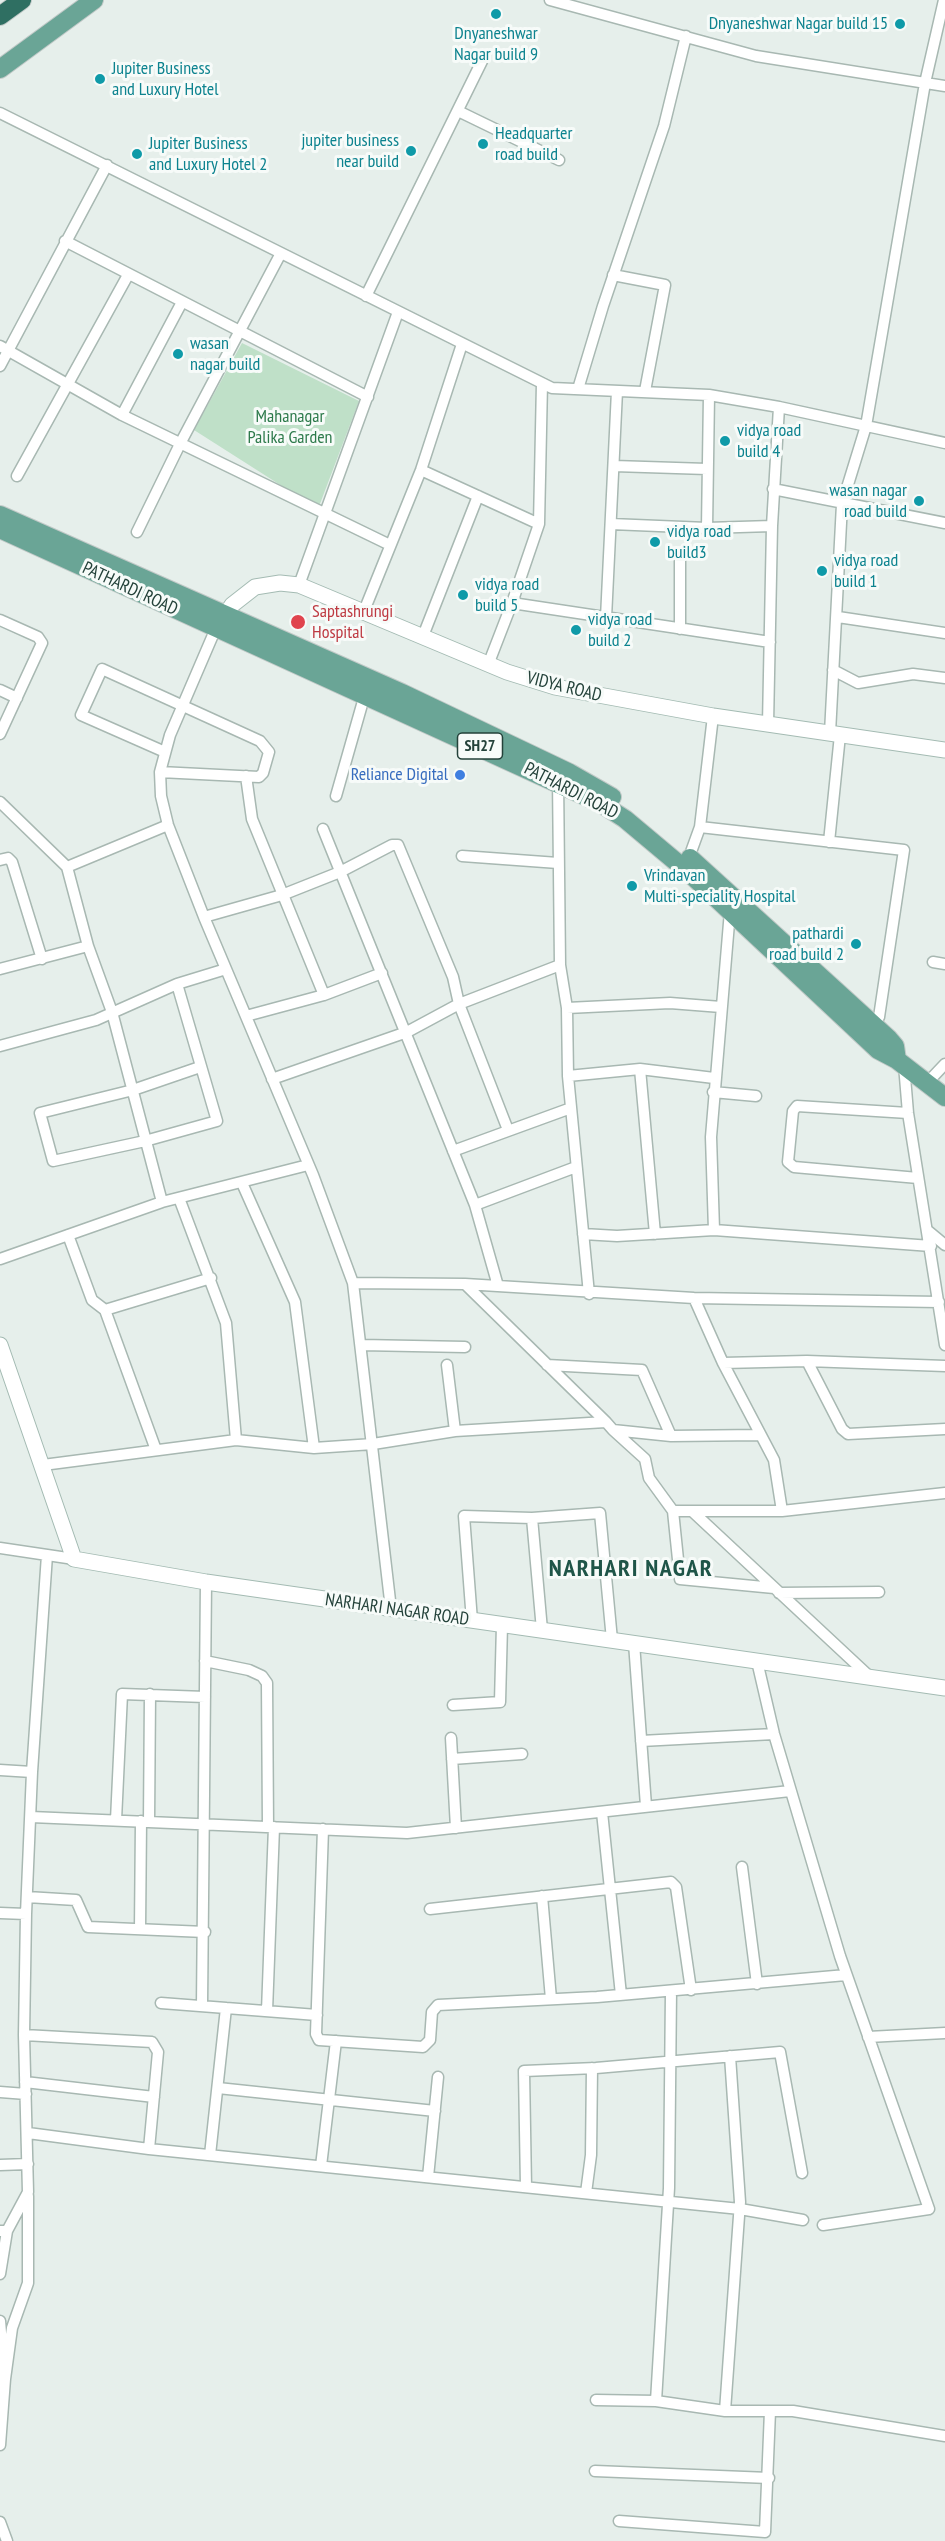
<!DOCTYPE html>
<html>
<head>
<meta charset="utf-8">
<style>
  body { margin:0 }
  canvas { display:block; background:#e6efeb }
</style>
</head>
<body>
<canvas width="945" height="2541"></canvas>
<script>
const ctx = document.querySelector('canvas').getContext('2d');
ctx.lineJoin = 'round';
function fillPath(path, color) {
  ctx.fillStyle = color;
  ctx.fill(path, 'evenodd');
}
function shape(rows) {
  const path = new Path2D();
  for (const r of rows) {
    path.moveTo(r[0], r[1]);
    for (let i = 2; i < r.length; i += 2) path.lineTo(r[i], r[i + 1]);
  }
  return path;
}
function trace(path, color, width, dash) {
  ctx.strokeStyle = color;
  ctx.lineWidth = width;
  ctx.lineCap = dash ? 'butt' : 'round';
  ctx.setLineDash(dash || []);
  ctx.stroke(path);
}
function write(font, color, halo, rows, align = 'center') {
  ctx.font = font + ' "PT Sans Narrow",sans-serif';
  ctx.lineWidth = 6;
  ctx.setLineDash([]);
  ctx.textBaseline = 'middle';
  ctx.strokeStyle = halo;
  ctx.fillStyle = color;
  for (const [text, x, y, turn = 0] of rows) {
    ctx.save();
    ctx.translate(x, y);
    ctx.rotate((+turn || 0) * Math.PI / 180);
    ctx.textAlign = isNaN(turn) ? turn : align;
    if (halo) ctx.strokeText(text, 0, 0);
    ctx.fillText(text, 0, 0);
    ctx.restore();
  }
}
fillPath(shape([
  [242,343,359,401,318,509,194,430]
]), '#bfe0c8');
const street = shape([
  [550,0,756,56,945,86],
  [458,111,559,160],
  [0,113,552,388,709,395,779,407,945,443],
  [65,241,368,397],
  [613,275,665,285,645,391],
  [366,296,482,61],
  [0,346,122,415,390,545],
  [0,366,107,165],
  [578,389,603,306,664,126,686,36],
  [122,415,182,302],
  [614,466,707,469],
  [421,470,539,524],
  [17,476,128,275],
  [773,489,945,523],
  [611,524,707,528,772,526],
  [707,528,709,395],
  [137,532,181,442,281,253],
  [680,559,680,629],
  [299,585,398,312],
  [512,603,539,524,542,383],
  [364,611,421,470,462,344],
  [838,617,945,633],
  [606,618,617,391],
  [0,620,38,637,42,643,0,734],
  [216,628,170,735,160,772,161,796,168,825,204,917,313,1175,353,1283,391,1609],
  [423,636,478,496],
  [488,665,512,603,770,642],
  [833,670,858,683,913,674,945,678],
  [0,690,17,698],
  [768,724,772,526,779,407],
  [830,733,842,504,866,426,925,83,944,0],
  [160,772,259,777,263,773,269,752,260,741,102,669,81,715,165,752],
  [246,776,252,819,324,995],
  [558,779,560,965,567,1008,568,1076,589,1294],
  [336,796,365,694],
  [0,802,67,867,88,946,112,1012,162,1202],
  [700,827,904,850,879,1017,871,1030],
  [323,829,475,1205,498,1286],
  [829,842,840,735],
  [462,856,558,863],
  [0,860,8,858,12,862,42,959],
  [687,863,700,827,713,716],
  [67,867,168,825],
  [204,917,282,895,340,872,392,845,398,845,453,977,459,1004,508,1130],
  [933,962,945,964],
  [0,969,88,946],
  [177,984,217,1121,145,1141,53,1161,40,1113,133,1090,200,1067],
  [567,1008,670,1003,721,1007],
  [246,1016,324,995,382,973],
  [0,1046,96,1020,177,984,226,969],
  [904,1065,908,1113,945,1345],
  [640,1069,655,1234],
  [568,1076,640,1069,714,1078],
  [272,1079,407,1032,459,1004,560,965],
  [927,1083,945,1064],
  [713,1092,756,1096],
  [908,1113,797,1106,793,1111,788,1162,794,1167,918,1178],
  [453,1151,571,1108],
  [242,1183,295,1302,314,1448],
  [179,1198,226,1323,236,1440],
  [475,1205,576,1167],
  [714,1230,711,1137,730,911],
  [927,1230,945,1245],
  [583,1234,617,1236,714,1230,931,1246],
  [68,1235,92,1300,105,1310],
  [0,1259,162,1202,308,1165],
  [353,1283,465,1284,694,1298,939,1302],
  [465,1284,606,1422],
  [694,1298,723,1363,774,1460,782,1511],
  [361,1345,465,1347],
  [807,1361,842,1429,848,1434,945,1429],
  [723,1363,807,1361,945,1366],
  [447,1365,455,1431],
  [547,1365,642,1370,671,1436],
  [613,1430,645,1459,649,1478,673,1511,680,1579,774,1588],
  [156,1450,105,1310,211,1278],
  [43,1465,236,1440,314,1448,373,1444,455,1431,606,1422,613,1430,671,1436,759,1435],
  [673,1511,782,1511,945,1493],
  [692,1511,870,1677],
  [532,1518,542,1630],
  [0,1548,74,1559],
  [779,1593,879,1592],
  [472,1621,464,1516,532,1518,600,1513,612,1640],
  [634,1643,646,1806],
  [205,1661,249,1670,262,1676,267,1683,268,1827],
  [757,1661,774,1734,840,1956,929,2209,823,2225],
  [453,1705,500,1702,502,1625],
  [451,1738,456,1828],
  [641,1741,774,1734],
  [452,1759,522,1754],
  [0,1770,32,1772],
  [602,1812,621,1995],
  [31,1817,407,1833,790,1791],
  [116,1820,122,1694,205,1697],
  [149,1822,150,1694],
  [323,1829,316,2034,319,2040,423,2047,430,2040,432,2012,438,2005,597,1997,846,1975],
  [742,1867,757,1984],
  [542,1896,551,1999],
  [27,1897,76,1900,88,1927,205,1932],
  [430,1909,671,1882,676,1887,691,1990],
  [0,1913,26,1914],
  [140,1929,141,1821],
  [161,2003,317,2015],
  [202,2006,206,1582],
  [267,2011,274,1827],
  [24,2035,152,2042,158,2052,149,2149],
  [868,2037,945,2033],
  [25,2082,154,2097],
  [218,2088,435,2111],
  [0,2092,26,2094],
  [28,2133,149,2149,740,2209,803,2220],
  [210,2155,226,2008],
  [0,2165,28,2164],
  [321,2166,336,2041],
  [428,2177,438,2077],
  [526,2187,524,2071,596,2068,780,2052,802,2173],
  [586,2193,591,2155,592,2068],
  [0,2231,7,2231,28,2192,24,2035,26,1914,32,1772,47,1555],
  [0,2274,7,2231],
  [0,2321,5,2379,0,2445],
  [5,2379,12,2328,28,2283,28,2196],
  [596,2400,656,2401,725,2411,793,2411,945,2436],
  [656,2401,669,2188,671,1991],
  [725,2411,740,2202,730,2056],
  [595,2471,769,2478],
  [619,2521,765,2532,770,2411],
  [0,2522,7,2541]
]);
const secondary = shape([
  [219,624,232,605,255,587,280,583,299,585,507,672,555,687,713,716,945,750],
  [0,1345,74,1559,206,1582,945,1688]
]);
const primary = shape([
  [0,69,94,0],
  [0,515,402,693,570,773,612,797],
  [0,529,600,803,625,819,687,871,878,1050,897,1060,945,1097],
  [690,858,889,1039,895,1046,897,1060]
]);
const highway = shape([
  [0,16,22,0]
]);
trace(street, '#a8b8b2', 13);
trace(secondary, '#a4bbb3', 17);
trace(primary, '#c2cac8', 20);
trace(highway, '#c2cac8', 20);
trace(street, '#fff', 10);
trace(secondary, '#fff', 15);
trace(primary, '#6aa596', 18);
trace(highway, '#2f6f62', 18);
for (const [x, y, r, color] of [
  [496,14,6,"#0f9aa8"],
  [900,24,6,"#0f9aa8"],
  [100,79,6,"#0f9aa8"],
  [483,144,6,"#0f9aa8"],
  [411,151,6,"#0f9aa8"],
  [137,154,6,"#0f9aa8"],
  [178,354,6,"#0f9aa8"],
  [725,441,6,"#0f9aa8"],
  [919,501,6,"#0f9aa8"],
  [655,542,6,"#0f9aa8"],
  [822,571,6,"#0f9aa8"],
  [463,595,6,"#0f9aa8"],
  [298,622,8,"#e0444e"],
  [576,630,6,"#0f9aa8"],
  [460,775,6,"#3f7fe0"],
  [632,886,6,"#0f9aa8"],
  [856,944,6,"#0f9aa8"]
]) {
  const dot = new Path2D();
  dot.arc(x, y, r, 0, 2 * Math.PI);
  ctx.fillStyle = color;
  ctx.fill(dot);
  trace(dot, '#f7fbf9', 2);
}
for (const [x, y, w] of [
  [480,746,45]
]) {
  const box = new Path2D();
  box.roundRect(x - w / 2, y - 13, w, 26, 4.5);
  ctx.fillStyle = '#f7fbf9';
  ctx.fill(box);
  trace(box, '#24423a', 1.5);
}
write('bold 16px', '#24423a', null, [
  ["SH27",480,746]
]);
write('18px', '#0d838f', '#f7fbf9', [
  ["Dnyaneshwar Nagar build 15",888,24,"right"],
  ["Dnyaneshwar",496,34,"center"],
  ["Nagar build 9",496,55,"center"],
  ["Jupiter Business",112,69],
  ["and Luxury Hotel",112,90],
  ["Headquarter",495,134],
  ["road build",495,155],
  ["jupiter business",399,141,"right"],
  ["near build",399,162,"right"],
  ["Jupiter Business",149,144],
  ["and Luxury Hotel 2",149,165],
  ["wasan",190,344],
  ["nagar build",190,365],
  ["vidya road",737,431],
  ["build 4",737,452],
  ["wasan nagar",907,491,"right"],
  ["road build",907,512,"right"],
  ["vidya road",667,532],
  ["build3",667,553],
  ["vidya road",834,561],
  ["build 1",834,582],
  ["vidya road",475,585],
  ["build 5",475,606],
  ["vidya road",588,620],
  ["build 2",588,641],
  ["Vrindavan",644,876],
  ["Multi-speciality Hospital",644,897],
  ["pathardi",844,934,"right"],
  ["road build 2",844,955,"right"]
], 'left');
write('18px', '#2d7a4b', '#f7fbf9', [
  ["Mahanagar",290,417],
  ["Palika Garden",290,438]
]);
write('18px', '#24423a', '#f7fbf9', [
  ["PATHARDI ROAD",130,589,25],
  ["VIDYA ROAD",564,687,14],
  ["PATHARDI ROAD",571,791,27],
  ["NARHARI NAGAR ROAD",397,1610,8]
]);
write('18px', '#be3a42', '#f7fbf9', [
  ["Saptashrungi",312,612],
  ["Hospital",312,633]
], 'left');
write('18px', '#366cbe', '#f7fbf9', [
  ["Reliance Digital",448,775]
], 'right');
ctx.letterSpacing = '1.5px';
write('bold 24px', '#1f5548', '#f7fbf9', [
  ["NARHARI NAGAR",631,1569]
]);
ctx.letterSpacing = '0px';
</script>
</body>
</html>
